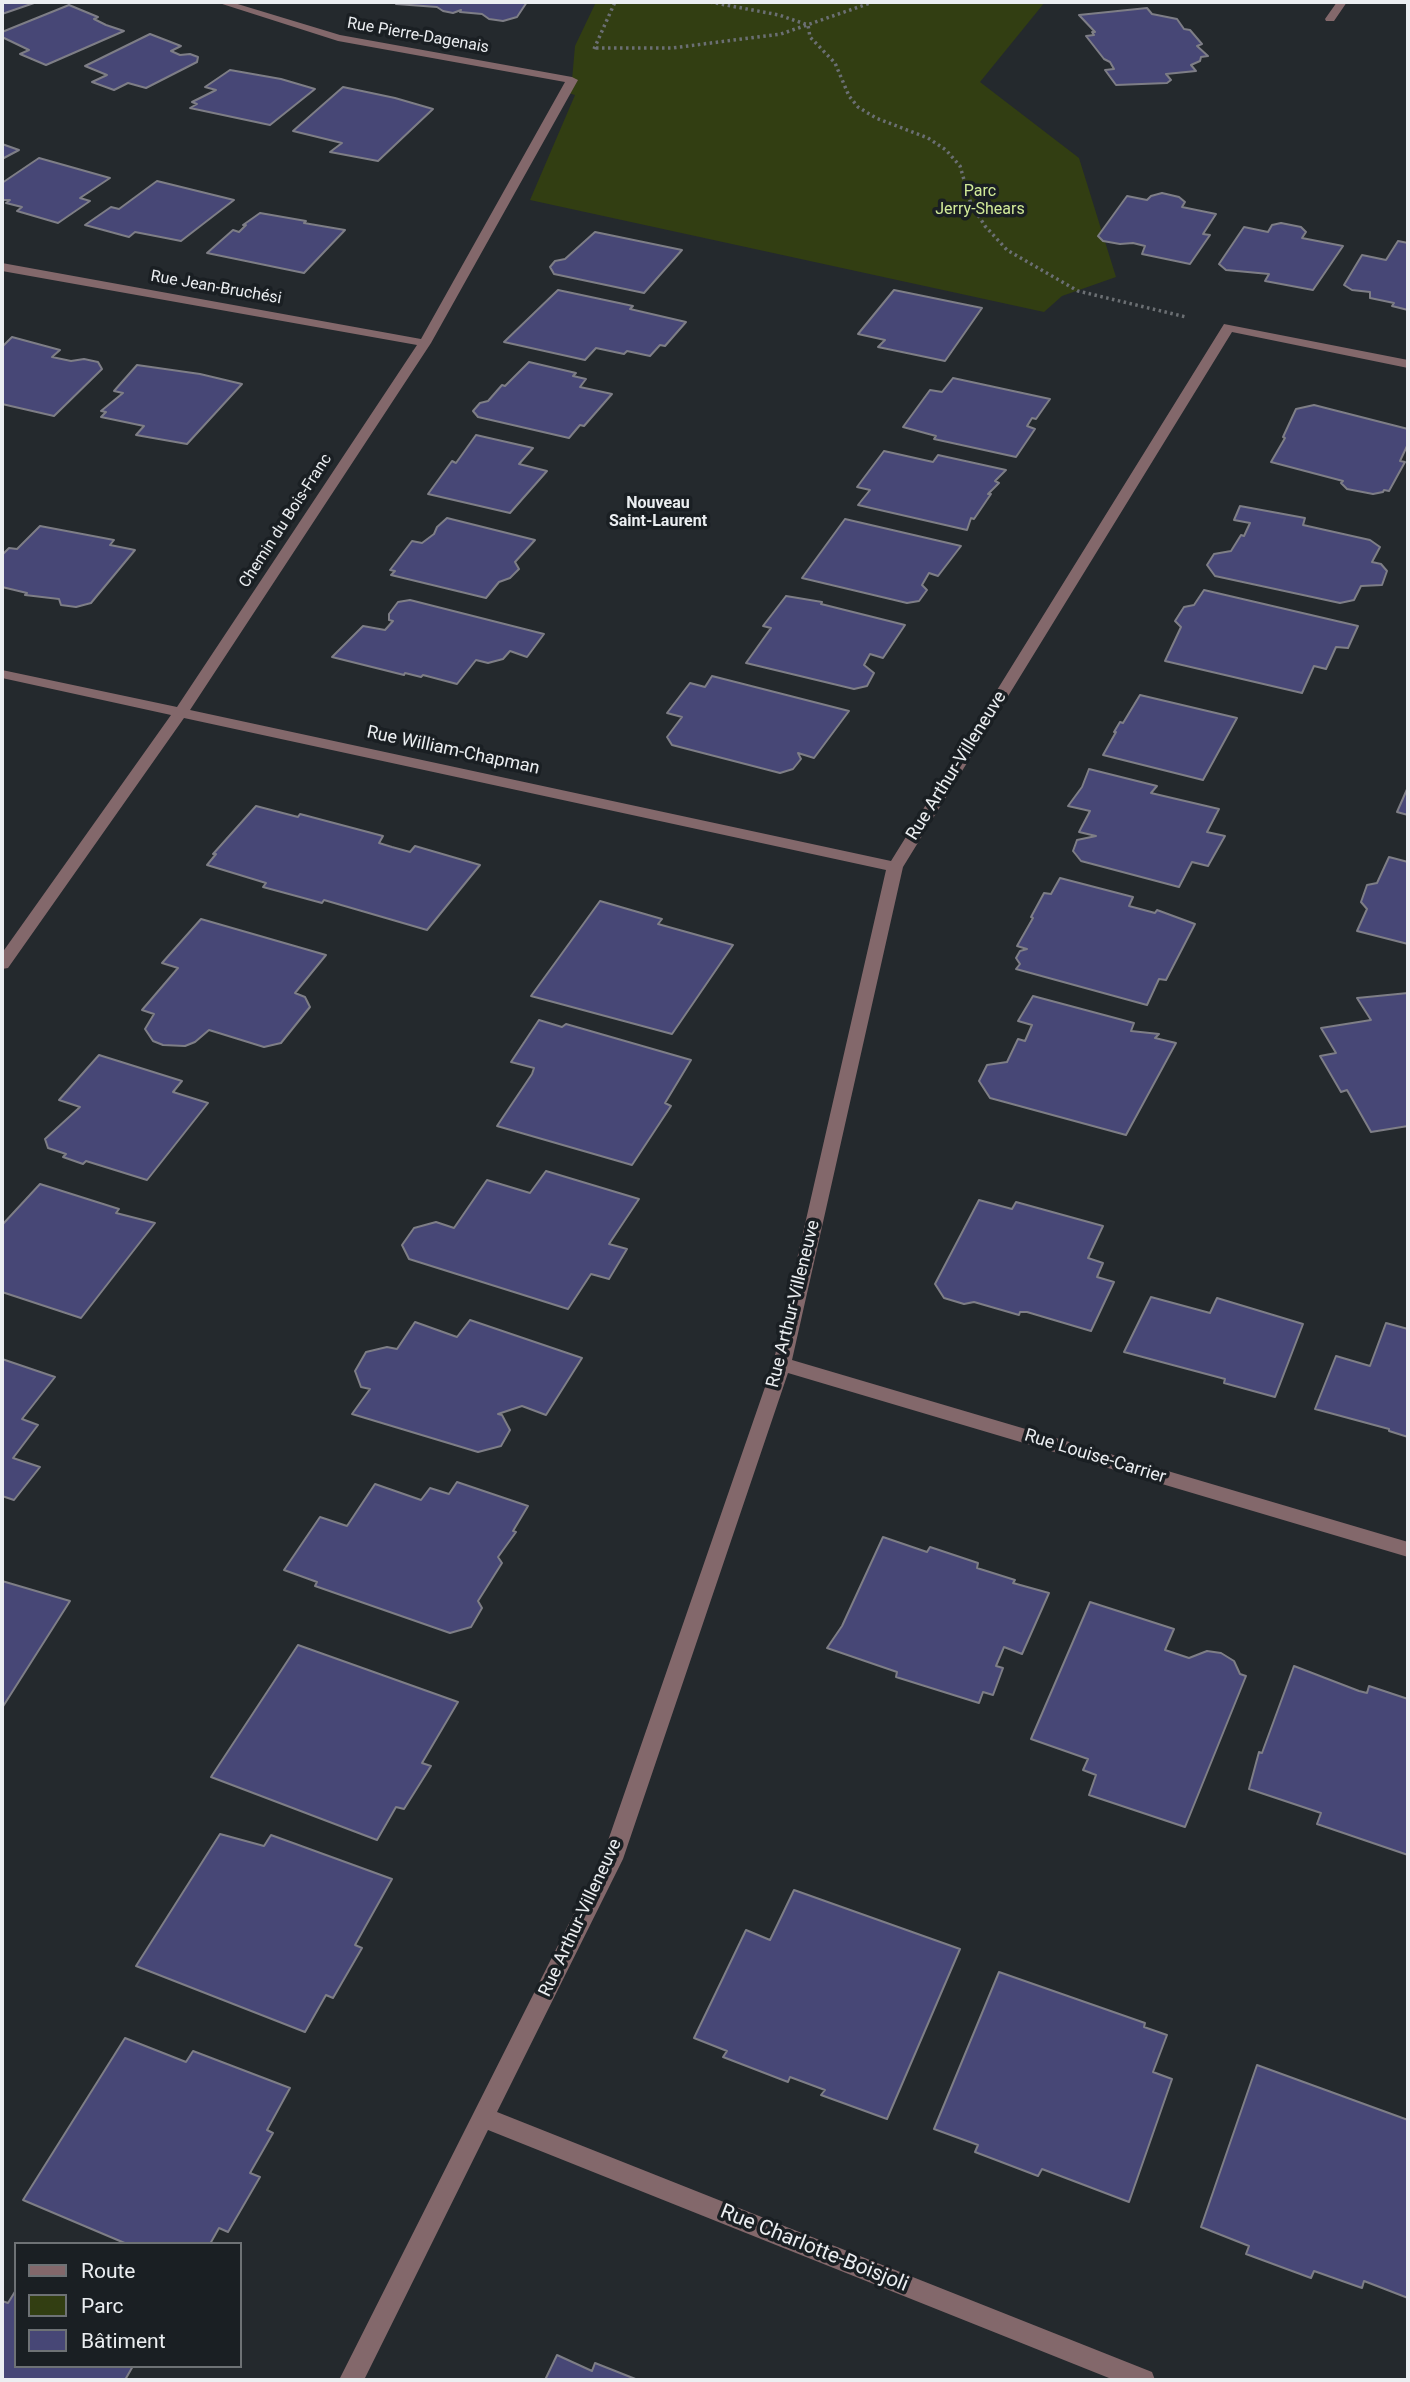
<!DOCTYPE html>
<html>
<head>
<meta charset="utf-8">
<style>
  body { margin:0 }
  #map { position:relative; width:1410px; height:2382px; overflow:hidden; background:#24292d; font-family:Roboto,sans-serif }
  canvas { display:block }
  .frame { position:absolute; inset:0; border:4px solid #ebeef1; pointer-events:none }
  .legend { position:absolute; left:14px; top:2242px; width:228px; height:126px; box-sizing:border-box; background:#1a1f23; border:2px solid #6e7275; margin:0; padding:9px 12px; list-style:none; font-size:21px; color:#ebeef1 }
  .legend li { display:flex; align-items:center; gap:14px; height:35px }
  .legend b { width:35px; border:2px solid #6e7275 }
</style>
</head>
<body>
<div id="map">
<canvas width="1410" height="2382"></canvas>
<div class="frame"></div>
<ul class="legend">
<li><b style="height:9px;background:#83686b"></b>Route</li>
<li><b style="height:19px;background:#323e12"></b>Parc</li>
<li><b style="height:19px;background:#474776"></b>Bâtiment</li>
</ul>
</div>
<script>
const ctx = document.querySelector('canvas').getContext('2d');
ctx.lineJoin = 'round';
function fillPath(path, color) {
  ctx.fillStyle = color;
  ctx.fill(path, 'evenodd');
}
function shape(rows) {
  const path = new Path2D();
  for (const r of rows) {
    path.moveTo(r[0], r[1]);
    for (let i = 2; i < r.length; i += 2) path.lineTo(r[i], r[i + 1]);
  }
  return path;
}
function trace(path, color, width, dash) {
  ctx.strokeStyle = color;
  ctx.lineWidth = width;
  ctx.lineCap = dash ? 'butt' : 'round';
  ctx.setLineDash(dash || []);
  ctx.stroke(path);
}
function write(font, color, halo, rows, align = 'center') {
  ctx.font = font + ' Roboto,sans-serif';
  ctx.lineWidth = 7;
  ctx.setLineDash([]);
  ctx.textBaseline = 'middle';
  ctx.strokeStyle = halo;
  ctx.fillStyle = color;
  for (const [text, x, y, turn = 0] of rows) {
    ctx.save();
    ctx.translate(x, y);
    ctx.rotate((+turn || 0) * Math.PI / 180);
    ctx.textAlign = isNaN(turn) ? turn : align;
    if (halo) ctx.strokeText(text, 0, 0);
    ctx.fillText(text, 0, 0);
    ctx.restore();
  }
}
fillPath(shape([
  [596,2,1045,2,980,82,1079,158,1116,277,1062,296,1044,312,530,200,575,95,565,92,572,80,575,46]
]), '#323e12');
const building = shape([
  [2,2,37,2,2,14,2,2],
  [397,2,527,2,517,17,503,21,489,19,482,14,460,12,461,10,453,13,443,11,437,7,396,4,397,2],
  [69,5,98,17,94,19,106,25,124,31,46,65,20,54,29,50,2,37,2,32,69,5],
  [1147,8,1152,14,1177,19,1184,29,1190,30,1202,44,1197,46,1208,56,1201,57,1200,61,1191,65,1196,71,1166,74,1171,80,1167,83,1116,85,1105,70,1114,69,1110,62,1104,59,1086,36,1094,35,1092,32,1095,32,1079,15,1147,8],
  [150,34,181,46,171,51,180,55,190,54,198,57,197,62,146,88,128,83,114,90,92,82,107,75,85,66,150,34],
  [230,70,281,79,315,89,270,125,190,108,197,104,192,102,216,90,205,87,230,70],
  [343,87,395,98,433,109,378,161,330,152,342,143,293,131,343,87],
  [2,144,19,150,2,159,2,144],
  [39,158,110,178,80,198,90,201,58,223,17,211,22,207,6,203,10,200,2,200,2,183,39,158],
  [157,181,234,200,181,241,135,232,129,237,85,225,111,207,119,209,157,181],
  [1162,193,1179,197,1185,202,1182,207,1216,214,1203,234,1210,235,1190,264,1142,254,1145,246,1133,243,1120,244,1103,241,1098,236,1127,196,1147,200,1151,196,1162,193],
  [260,213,306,221,304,223,345,230,304,273,207,253,233,230,239,232,246,225,243,225,260,213],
  [1281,223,1301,227,1306,232,1302,238,1343,246,1313,290,1265,281,1269,274,1226,270,1219,264,1244,227,1268,232,1272,225,1281,223],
  [595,232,682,250,644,293,554,274,550,267,555,261,565,259,595,232],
  [1398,241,1408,243,1408,310,1392,306,1394,303,1370,298,1370,292,1352,290,1344,285,1362,255,1386,260,1398,241],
  [558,290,633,306,630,309,686,322,665,346,660,345,650,356,627,351,624,354,596,348,585,360,504,342,558,290],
  [894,290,982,308,945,361,878,347,885,340,858,334,894,290],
  [12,337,60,350,52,357,71,361,84,359,98,362,102,369,54,416,2,404,2,347,12,337],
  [529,362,576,373,573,376,586,379,580,387,612,394,584,426,580,425,569,438,478,417,473,411,480,403,488,401,502,385,505,386,529,362],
  [137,365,200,374,242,384,187,444,136,435,144,426,101,417,106,412,101,411,123,393,114,391,137,365],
  [953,378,1050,399,1036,419,1032,418,1027,426,1035,429,1016,457,934,439,936,436,903,427,930,390,942,392,953,378],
  [1314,405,1408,429,1408,444,1400,461,1405,462,1389,491,1384,490,1383,492,1373,494,1347,489,1341,483,1343,481,1271,462,1285,438,1283,437,1296,409,1314,405],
  [476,435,533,448,519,464,547,471,510,513,428,494,452,461,456,463,476,435],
  [884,451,933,462,938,455,1006,470,995,481,999,483,988,494,991,494,974,519,971,518,967,530,858,505,870,490,857,487,884,451],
  [1240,506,1305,518,1303,525,1370,540,1380,547,1372,562,1381,564,1387,571,1382,585,1361,586,1354,600,1340,603,1215,576,1207,565,1214,554,1231,551,1241,535,1244,536,1250,523,1234,520,1240,506],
  [447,518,535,540,515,562,519,569,510,578,499,582,486,598,391,575,395,571,390,570,412,541,422,543,434,534,437,527,447,518],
  [845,519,961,546,938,576,929,573,922,585,927,590,919,601,907,603,802,578,845,519],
  [40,526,114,540,110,545,135,550,91,603,76,607,61,605,59,599,25,595,27,593,2,587,2,555,9,548,17,549,40,526],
  [1204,590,1358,626,1348,648,1336,647,1326,669,1314,666,1302,693,1165,661,1181,627,1175,621,1184,607,1194,605,1204,590],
  [786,596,822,602,821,604,905,625,883,658,870,654,864,665,874,673,867,686,854,689,746,663,771,628,763,626,786,596],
  [410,600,544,634,527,657,510,651,503,659,488,663,476,660,457,684,423,675,421,677,405,673,404,675,332,657,363,626,385,630,393,621,389,620,389,614,398,602,410,600],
  [712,676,849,711,814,758,798,753,801,759,793,769,780,773,672,745,667,737,682,717,667,713,690,683,705,687,712,676],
  [1140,695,1237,718,1203,780,1103,755,1116,732,1114,732,1120,722,1123,723,1140,695],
  [1089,769,1157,786,1151,793,1219,809,1207,832,1225,836,1208,866,1192,862,1179,887,1081,861,1073,851,1077,840,1096,836,1079,832,1090,811,1068,806,1082,787,1089,769],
  [1408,787,1408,815,1397,812,1408,787],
  [256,806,298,817,300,814,383,836,379,843,392,847,410,852,415,846,480,865,427,930,324,900,322,903,263,887,266,883,207,865,216,854,213,854,256,806],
  [1389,857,1408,862,1408,944,1357,931,1367,909,1361,902,1367,885,1377,883,1389,857],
  [1060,878,1133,897,1129,906,1155,913,1157,910,1195,924,1166,980,1159,979,1147,1005,1016,969,1020,964,1016,958,1020,951,1027,949,1017,946,1033,918,1031,917,1044,893,1051,894,1060,878],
  [600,901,662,919,658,924,733,945,672,1034,531,996,600,901],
  [201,919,326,955,295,993,305,997,310,1007,281,1043,264,1047,209,1030,195,1042,185,1046,163,1045,153,1041,145,1029,154,1014,142,1010,178,968,162,963,201,919],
  [1408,993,1408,1126,1371,1132,1347,1090,1341,1092,1320,1056,1336,1053,1321,1028,1371,1020,1357,998,1408,993],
  [1033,996,1134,1023,1131,1031,1159,1034,1155,1038,1176,1043,1126,1135,990,1098,979,1081,987,1065,1007,1062,1018,1039,1025,1041,1032,1025,1018,1021,1033,996],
  [539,1020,562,1027,566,1024,691,1060,665,1103,671,1106,632,1165,497,1126,532,1074,534,1068,511,1062,539,1020],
  [99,1055,182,1081,173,1092,208,1103,147,1180,86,1161,83,1164,63,1157,66,1154,48,1148,45,1139,80,1107,59,1100,99,1055],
  [546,1171,639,1199,609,1244,627,1249,609,1279,591,1274,568,1309,409,1259,402,1245,414,1228,436,1222,454,1228,487,1180,530,1193,546,1171],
  [40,1184,119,1209,116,1213,155,1223,81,1318,2,1292,2,1225,40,1184],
  [979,1200,1012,1209,1016,1202,1103,1226,1088,1258,1103,1263,1097,1277,1114,1282,1091,1331,1027,1312,1020,1312,1019,1315,974,1302,964,1304,944,1298,935,1284,979,1200],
  [1151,1297,1210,1313,1217,1298,1303,1324,1275,1397,1224,1383,1225,1379,1124,1352,1151,1297],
  [470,1320,582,1358,546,1415,522,1406,498,1414,502,1415,510,1430,501,1446,478,1452,352,1414,370,1389,361,1387,355,1371,366,1352,387,1347,397,1349,415,1322,457,1337,470,1320],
  [1386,1323,1408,1329,1408,1437,1389,1431,1389,1429,1315,1409,1336,1356,1370,1366,1386,1323],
  [2,1359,55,1377,22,1419,38,1425,13,1458,40,1467,14,1500,2,1496,2,1359],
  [457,1482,528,1506,513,1531,516,1532,498,1557,502,1563,478,1601,482,1608,471,1627,450,1633,315,1586,317,1582,284,1570,320,1517,347,1526,375,1484,421,1500,430,1488,449,1494,457,1482],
  [883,1537,927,1552,930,1547,978,1563,977,1568,1015,1580,1013,1583,1049,1593,1022,1654,1004,1647,996,1666,1003,1668,993,1695,983,1692,979,1703,896,1677,897,1672,827,1648,842,1626,883,1537],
  [2,1581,70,1601,2,1708,2,1581],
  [1090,1602,1174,1629,1165,1650,1189,1658,1207,1651,1221,1653,1234,1661,1240,1674,1246,1676,1185,1827,1089,1795,1096,1775,1083,1770,1088,1759,1031,1739,1090,1602],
  [298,1645,458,1702,422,1763,431,1766,404,1809,396,1807,377,1840,211,1777,298,1645],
  [1294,1666,1359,1691,1367,1693,1369,1686,1408,1699,1408,1855,1317,1824,1321,1813,1249,1789,1259,1752,1262,1753,1294,1666],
  [220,1834,264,1846,271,1835,392,1879,355,1945,362,1948,333,1998,326,1995,305,2032,136,1966,220,1834],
  [794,1890,960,1949,887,2119,821,2095,825,2090,790,2077,788,2082,723,2057,727,2051,694,2038,746,1930,770,1940,794,1890],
  [999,1972,1145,2023,1144,2027,1167,2035,1153,2072,1172,2079,1129,2202,1042,2169,1038,2176,975,2152,978,2145,934,2129,999,1972],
  [125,2038,186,2062,193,2051,290,2088,267,2130,273,2133,250,2173,260,2177,228,2232,219,2228,210,2244,127,2244,23,2200,125,2038],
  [1257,2065,1408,2120,1408,2298,1364,2281,1362,2288,1314,2271,1311,2278,1246,2254,1249,2246,1201,2227,1257,2065],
  [16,2290,16,2366,133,2366,125,2380,2,2380,2,2301,8,2303,16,2290],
  [557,2355,592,2371,595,2363,638,2380,545,2380,557,2355]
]);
fillPath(building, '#474776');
trace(building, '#7e7e86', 2);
trace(shape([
  [710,2,779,15,808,25,810,37,835,63,849,96,858,107,876,118,928,138,946,150,960,166,971,204,985,226,1007,250,1078,291,1186,317],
  [596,48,672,48,781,34,873,2],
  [594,49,615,2]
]), '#6b6f73', 3.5, [2.5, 3.5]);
fillPath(shape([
  [216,2,231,2,340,35,572,77,578,80,431,343,190,710,891,861,1224,324,1408,360,1408,368,1232,332,903,867,792,1360,1408,1542,1408,1557,788,1373,623,1859,497,2112,1152,2372,1155,2380,1114,2380,488,2130,364,2380,339,2380,602,1858,773,1364,886,870,184,718,8,968,2,969,2,953,171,715,2,678,2,670,177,707,417,345,2,271,2,263,421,339,565,82,338,41,216,2],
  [1337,2,1347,2,1334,21,1326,21,1325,19,1337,2]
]), '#83686b');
write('16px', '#ebeef1', '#1a1f23', [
  ["Rue Pierre-Dagenais",418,36,10],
  ["Rue Jean-Bruchési",216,288,10],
  ["Chemin du Bois-Franc",286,521,-57]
]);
write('16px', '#d1ea99', '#1a1f23', [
  ["Parc",980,192],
  ["Jerry-Shears",980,210]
]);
write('bold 16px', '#ebeef1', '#1a1f23', [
  ["Nouveau",658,504],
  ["Saint-Laurent",658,522]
]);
write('18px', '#ebeef1', '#1a1f23', [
  ["Rue William-Chapman",453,751,12],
  ["Rue Arthur-Villeneuve",957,766,-58],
  ["Rue Arthur-Villeneuve",794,1304,-76],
  ["Rue Louise-Carrier",1095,1457,17],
  ["Rue Arthur-Villeneuve",581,1918,-65]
]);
write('21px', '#ebeef1', '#1a1f23', [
  ["Rue Charlotte-Boisjoli",814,2249,22]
]);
</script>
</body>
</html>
